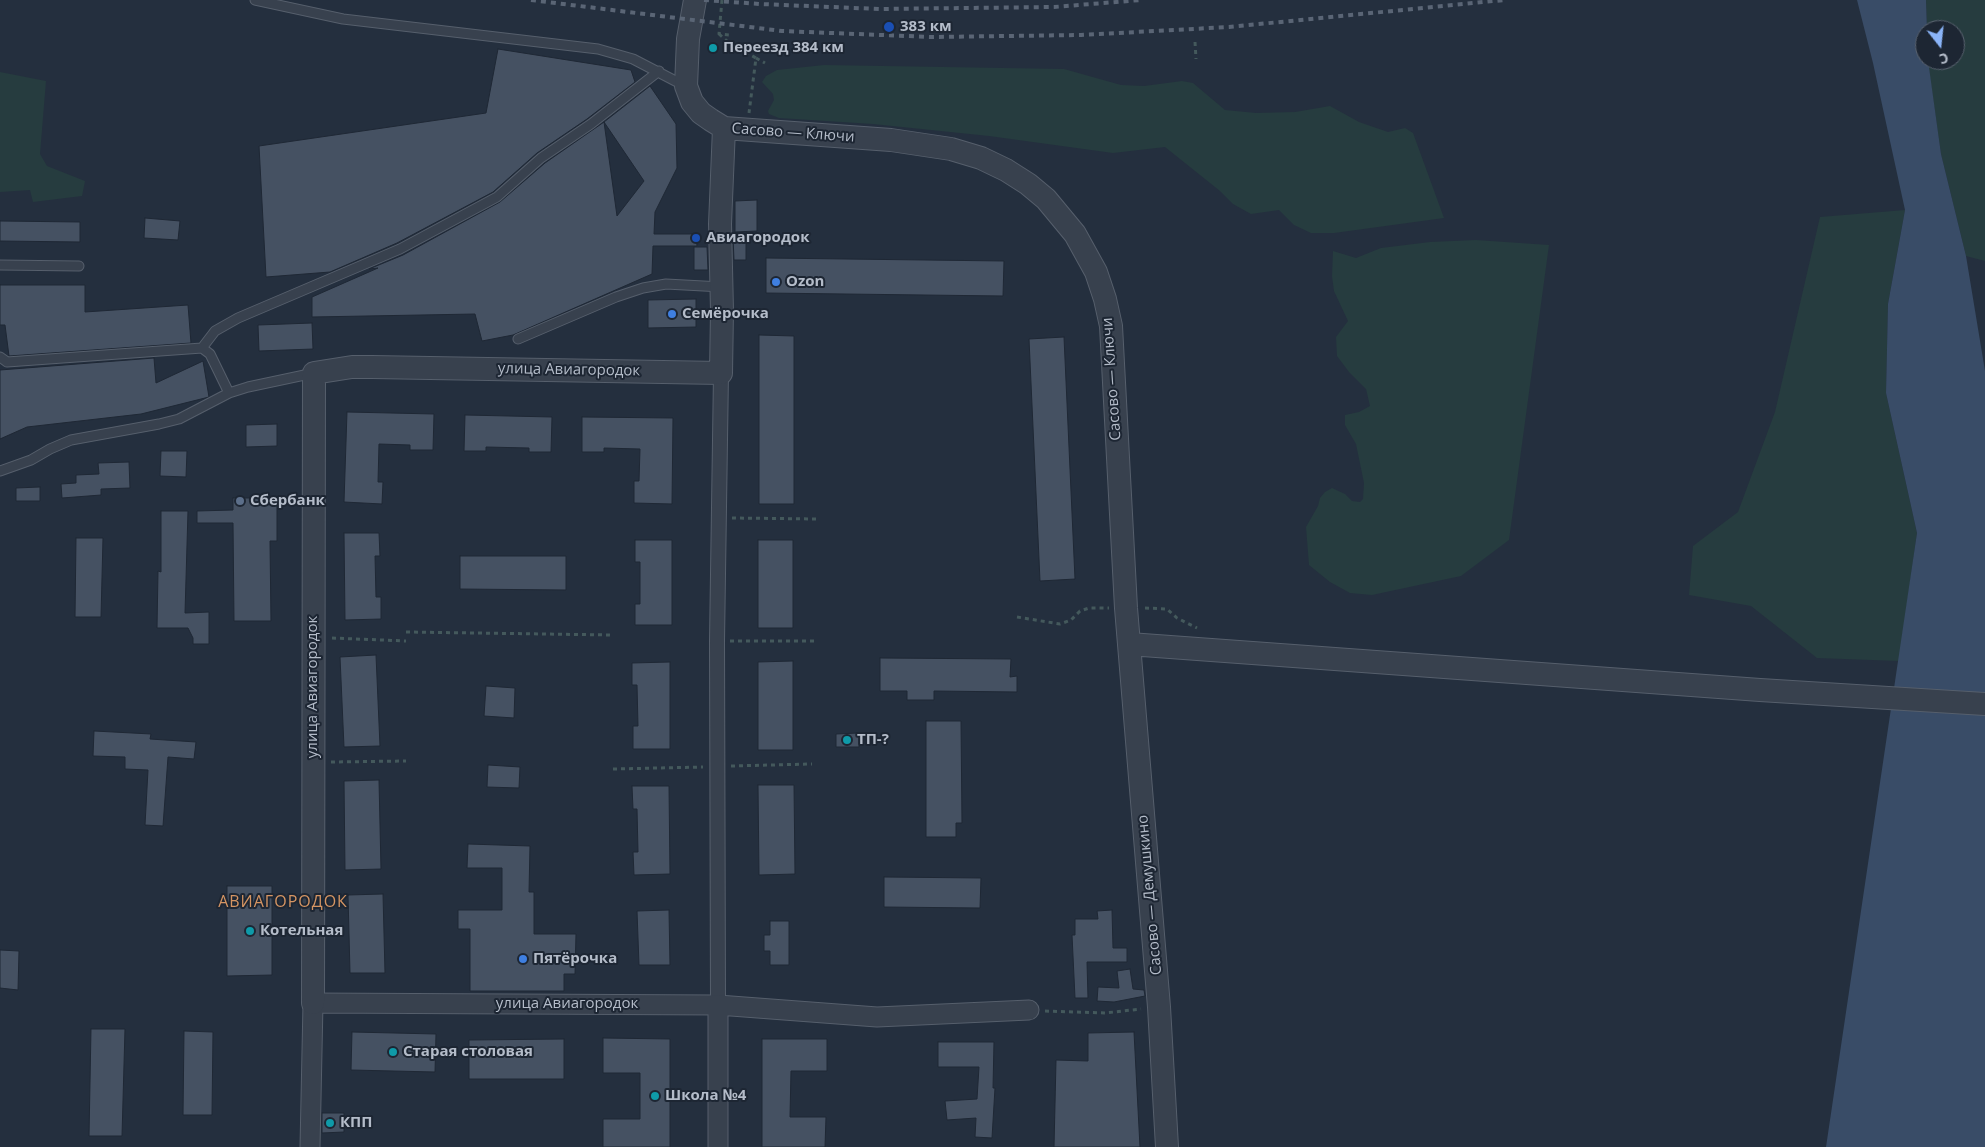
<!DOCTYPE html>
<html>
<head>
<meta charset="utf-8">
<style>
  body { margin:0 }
  #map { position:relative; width:1985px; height:1147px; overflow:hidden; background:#242f3e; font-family:"Open Sans",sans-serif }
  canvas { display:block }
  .north { position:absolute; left:1915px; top:20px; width:50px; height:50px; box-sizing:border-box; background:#1d2633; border:1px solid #59626f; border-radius:50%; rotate:164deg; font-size:14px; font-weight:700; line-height:20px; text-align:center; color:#b4bcc9 }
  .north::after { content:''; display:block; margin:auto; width:18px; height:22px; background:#8ab4f8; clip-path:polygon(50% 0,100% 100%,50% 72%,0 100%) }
</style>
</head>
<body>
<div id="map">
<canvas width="1985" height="1147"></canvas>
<div class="north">С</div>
</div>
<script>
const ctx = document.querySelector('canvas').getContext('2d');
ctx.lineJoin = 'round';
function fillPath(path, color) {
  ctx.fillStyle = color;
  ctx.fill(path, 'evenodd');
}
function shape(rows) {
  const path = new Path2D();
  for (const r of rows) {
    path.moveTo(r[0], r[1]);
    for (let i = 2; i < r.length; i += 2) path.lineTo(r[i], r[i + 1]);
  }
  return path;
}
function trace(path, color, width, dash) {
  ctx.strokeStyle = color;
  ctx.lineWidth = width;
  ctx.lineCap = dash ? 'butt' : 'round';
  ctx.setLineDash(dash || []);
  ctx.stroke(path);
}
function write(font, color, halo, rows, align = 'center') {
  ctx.font = font + ' "Open Sans",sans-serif';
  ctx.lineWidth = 4;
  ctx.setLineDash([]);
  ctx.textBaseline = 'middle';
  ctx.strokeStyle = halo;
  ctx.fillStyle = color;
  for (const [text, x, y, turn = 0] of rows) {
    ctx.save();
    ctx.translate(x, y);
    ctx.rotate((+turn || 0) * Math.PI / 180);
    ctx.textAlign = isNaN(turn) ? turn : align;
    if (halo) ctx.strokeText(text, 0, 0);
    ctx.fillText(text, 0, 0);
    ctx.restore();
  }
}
fillPath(shape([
  [1926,0,1985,0,1985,261,1966,256,1941,154,1929,71,1928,60,1955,60,1955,30,1927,30],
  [824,65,1064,69,1121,85,1144,86,1182,81,1193,83,1225,110,1256,113,1295,112,1330,106,1359,122,1388,132,1405,128,1413,133,1444,218,1334,233,1311,233,1294,225,1279,210,1251,214,1233,204,1220,191,1165,147,1113,153,989,136,873,124,779,118,769,114,768,111,774,100,773,94,762,82,766,76,777,70],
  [0,72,46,81,40,154,47,166,85,181,82,196,33,202,30,190,0,192],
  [1905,210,1888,304,1886,393,1917,533,1899,661,1817,658,1751,606,1689,595,1693,546,1738,512,1775,412,1820,217],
  [1476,240,1549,245,1509,540,1461,576,1372,595,1350,593,1330,582,1309,565,1306,527,1318,506,1320,498,1325,492,1332,488,1345,494,1352,501,1360,502,1363,499,1364,483,1356,444,1345,425,1345,415,1359,412,1370,406,1366,389,1349,372,1337,356,1336,337,1348,321,1334,291,1332,276,1333,251,1356,258,1381,248,1430,242]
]), '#263c3f');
fillPath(shape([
  [1857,0,1926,0,1927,30,1925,30,1925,60,1928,60,1941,154,1966,256,1985,371,1985,1147,1826,1147,1917,533,1886,393,1888,304,1905,210,1873,63]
]), '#394c67');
const building = shape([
  [498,49,631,70,635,82,587,119,537,153,493,192,397,243,330,272,266,277,259,146,486,113,498,49],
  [650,86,676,124,677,168,655,212,654,234,696,234,697,246,653,246,652,274,513,335,482,341,475,314,312,317,312,297,378,268,369,269,403,255,500,202,545,163,604,122,617,216,644,181,604,122,650,86],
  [757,200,757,231,735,232,735,201,757,200],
  [145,218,180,221,178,240,144,238,145,218],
  [0,221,80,222,80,242,0,241,0,221],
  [733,237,746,237,746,260,734,260,733,237],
  [694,247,707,247,708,270,694,270,694,247],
  [766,258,1004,261,1003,296,766,293,766,258],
  [0,285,85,285,85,312,188,305,191,343,9,356,5,325,0,325,0,285],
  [696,299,696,327,648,328,648,300,696,299],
  [312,323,313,349,259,351,258,325,312,323],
  [759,335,794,336,794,504,759,504,759,335],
  [1064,337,1075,579,1040,581,1029,339,1064,337],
  [154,358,156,383,203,361,209,397,141,414,27,427,0,439,0,370,154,358],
  [347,412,434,414,433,450,410,450,410,445,379,444,378,482,383,482,382,504,344,502,347,412],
  [465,415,552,417,551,452,529,452,529,448,486,447,486,451,464,451,465,415],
  [582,417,673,418,672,504,634,503,634,481,639,481,640,449,604,448,604,452,582,452,582,417],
  [277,424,277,446,246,447,246,425,277,424],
  [161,451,187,451,186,477,160,476,161,451],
  [129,462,130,488,101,489,101,495,62,498,61,484,76,483,76,475,99,474,98,463,129,462],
  [40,487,40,501,16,501,16,488,40,487],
  [233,498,277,498,277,541,270,541,271,621,234,621,233,523,197,523,197,511,233,510,233,498],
  [161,511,188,511,185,613,209,612,209,644,193,644,193,638,188,628,157,628,158,571,161,572,161,511],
  [344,533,379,533,380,556,375,556,376,597,381,597,381,619,345,620,344,533],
  [76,538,103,538,101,617,75,617,76,538],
  [635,540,672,540,672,625,635,625,635,604,640,604,640,562,635,562,635,540],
  [758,540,793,540,793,628,758,628,758,540],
  [460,556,566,556,566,590,460,589,460,556],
  [376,655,380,746,344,747,340,657,376,655],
  [880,658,1011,659,1010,677,1017,676,1017,692,934,691,934,700,907,700,907,691,880,691,880,658],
  [793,661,793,750,758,750,758,662,793,661],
  [670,662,670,749,633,749,633,726,638,726,637,685,632,685,632,663,670,662],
  [486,686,515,688,514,718,484,716,486,686],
  [926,721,961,721,962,823,956,823,956,837,926,837,926,721],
  [94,731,151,734,150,739,196,742,194,759,168,757,163,826,145,825,148,770,125,769,125,757,93,756,94,731],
  [859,733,859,747,836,747,836,734,859,733],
  [488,765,520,767,519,788,487,787,488,765],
  [379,780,381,869,345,870,344,781,379,780],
  [758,785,794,785,795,874,759,875,758,785],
  [632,786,669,786,670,874,634,875,633,852,638,852,637,809,633,809,632,786],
  [468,844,530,846,529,892,534,892,534,934,576,934,575,974,564,974,564,991,470,991,470,929,458,929,458,910,502,910,502,868,467,868,468,844],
  [884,877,981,878,980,908,884,907,884,877],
  [227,886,272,886,272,975,227,976,227,886],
  [383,894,385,973,350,973,348,895,383,894],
  [669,910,670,965,639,965,637,911,669,910],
  [1112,910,1113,948,1127,948,1127,962,1087,962,1088,998,1075,998,1072,935,1075,935,1075,919,1098,919,1097,911,1112,910],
  [770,921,789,921,789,965,770,965,770,951,764,951,764,935,770,935,770,921],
  [0,950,19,951,18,990,0,988,0,950],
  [1130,969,1133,989,1144,990,1145,996,1114,1002,1097,1001,1098,987,1119,988,1117,971,1130,969],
  [91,1029,125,1029,122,1136,89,1136,91,1029],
  [184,1031,213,1032,212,1115,183,1115,184,1031],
  [352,1032,436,1034,435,1072,351,1070,352,1032],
  [1134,1032,1140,1147,1054,1147,1056,1060,1088,1061,1088,1033,1134,1032],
  [603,1038,670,1039,670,1147,603,1147,603,1119,640,1119,640,1073,603,1073,603,1038],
  [564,1039,564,1079,469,1079,469,1040,564,1039],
  [762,1039,827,1039,827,1071,791,1071,790,1117,826,1117,825,1147,762,1147,762,1039],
  [938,1042,994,1042,993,1088,995,1088,992,1138,975,1137,976,1118,947,1120,945,1101,977,1099,979,1067,938,1067,938,1042],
  [322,1113,344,1113,344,1132,322,1133,322,1113]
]);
fillPath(building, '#455162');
trace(building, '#1f2835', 1);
const service = shape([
  [255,0,343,19,598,49,633,59,685,86],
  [0,265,79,266],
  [518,339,616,297,643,288,666,284,722,287],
  [202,348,215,331,238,318,400,249,497,197,541,158,591,124,659,71],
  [0,357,7,362,202,348,210,354,229,393],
  [0,471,31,460,50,449,71,440,159,424,179,419,229,393,248,387,314,373]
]);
const pedestrian = shape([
  [718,1005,717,641,721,373]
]);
const minor = shape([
  [310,1147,313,1003,718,1005,877,1017,1029,1010],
  [718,1147,718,1005]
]);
const tertiary = shape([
  [695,0,688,39,686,86,692,102,701,113,711,120,724,128,891,140,951,149,981,158,1006,170,1028,184,1046,199,1075,234,1096,272,1105,299,1111,326,1126,608,1159,1007,1167,1147],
  [1129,644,1760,690,1985,704],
  [313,1003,314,373,352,367,372,367,721,373,722,311,720,224,724,128]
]);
trace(service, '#565f6c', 11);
trace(pedestrian, '#565f6c', 16);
trace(minor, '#565f6c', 21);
trace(tertiary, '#565f6c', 24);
trace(shape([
  [722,0,719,34,729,35],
  [719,34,728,42,756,58,749,113],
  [1195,42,1196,59],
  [756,58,765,63],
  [732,518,818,519],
  [1145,608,1167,609,1177,618,1197,628],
  [1017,617,1060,624,1071,620,1080,611,1089,608,1109,608],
  [406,632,613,635],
  [332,638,406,641],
  [730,641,814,641],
  [331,762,406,761],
  [731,766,812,764],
  [613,769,703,767],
  [1045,1011,1105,1013,1141,1009]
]), '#44595c', 3, [4, 4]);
trace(service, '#38414e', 9);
trace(pedestrian, '#38414e', 14);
trace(minor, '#38414e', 19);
trace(tertiary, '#38414e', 22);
trace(shape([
  [531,0,782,31,932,37,1081,35,1229,27,1504,0],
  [704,0,760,4,879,9,1054,7,1141,0]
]), '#5a6575', 4, [5, 5]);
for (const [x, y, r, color] of [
  [889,27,6,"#1a4fb4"],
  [713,48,5,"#0f9aa8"],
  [696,238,5,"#1a4fb4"],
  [776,282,5,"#3f7fe0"],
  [672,314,5,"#3f7fe0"],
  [240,501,5,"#5c6f8a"],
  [847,740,5,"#0f9aa8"],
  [250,931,5,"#0f9aa8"],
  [523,959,5,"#3f7fe0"],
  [393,1052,5,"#0f9aa8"],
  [655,1096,5,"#0f9aa8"],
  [330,1123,5,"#0f9aa8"]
]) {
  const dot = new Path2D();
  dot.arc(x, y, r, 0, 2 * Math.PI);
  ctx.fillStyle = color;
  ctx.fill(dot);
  trace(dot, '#1d2633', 2);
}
write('bold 15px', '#b4bcc9', '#1d2633', [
  ["383 км",900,27],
  ["Переезд 384 км",723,48],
  ["Авиагородок",706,238],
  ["Ozon",786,282],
  ["Семёрочка",682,314],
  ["Сбербанк",250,501],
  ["ТП-?",857,740],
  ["Котельная",260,931],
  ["Пятёрочка",533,959],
  ["Старая столовая",403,1052],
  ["Школа №4",665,1096],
  ["КПП",340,1123]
], 'left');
write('15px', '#b4bcc9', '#1d2633', [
  ["Сасово — Ключи",793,133,4],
  ["улица Авиагородок",569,370,1],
  ["Сасово — Ключи",1112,379,-94],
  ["улица Авиагородок",313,687,-90],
  ["Сасово — Демушкино",1150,895,-95],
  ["улица Авиагородок",567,1004]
]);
ctx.letterSpacing = '1px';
write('16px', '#d59563', '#1d2633', [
  ["АВИАГОРОДОК",283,902]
]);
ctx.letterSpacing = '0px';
</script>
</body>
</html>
